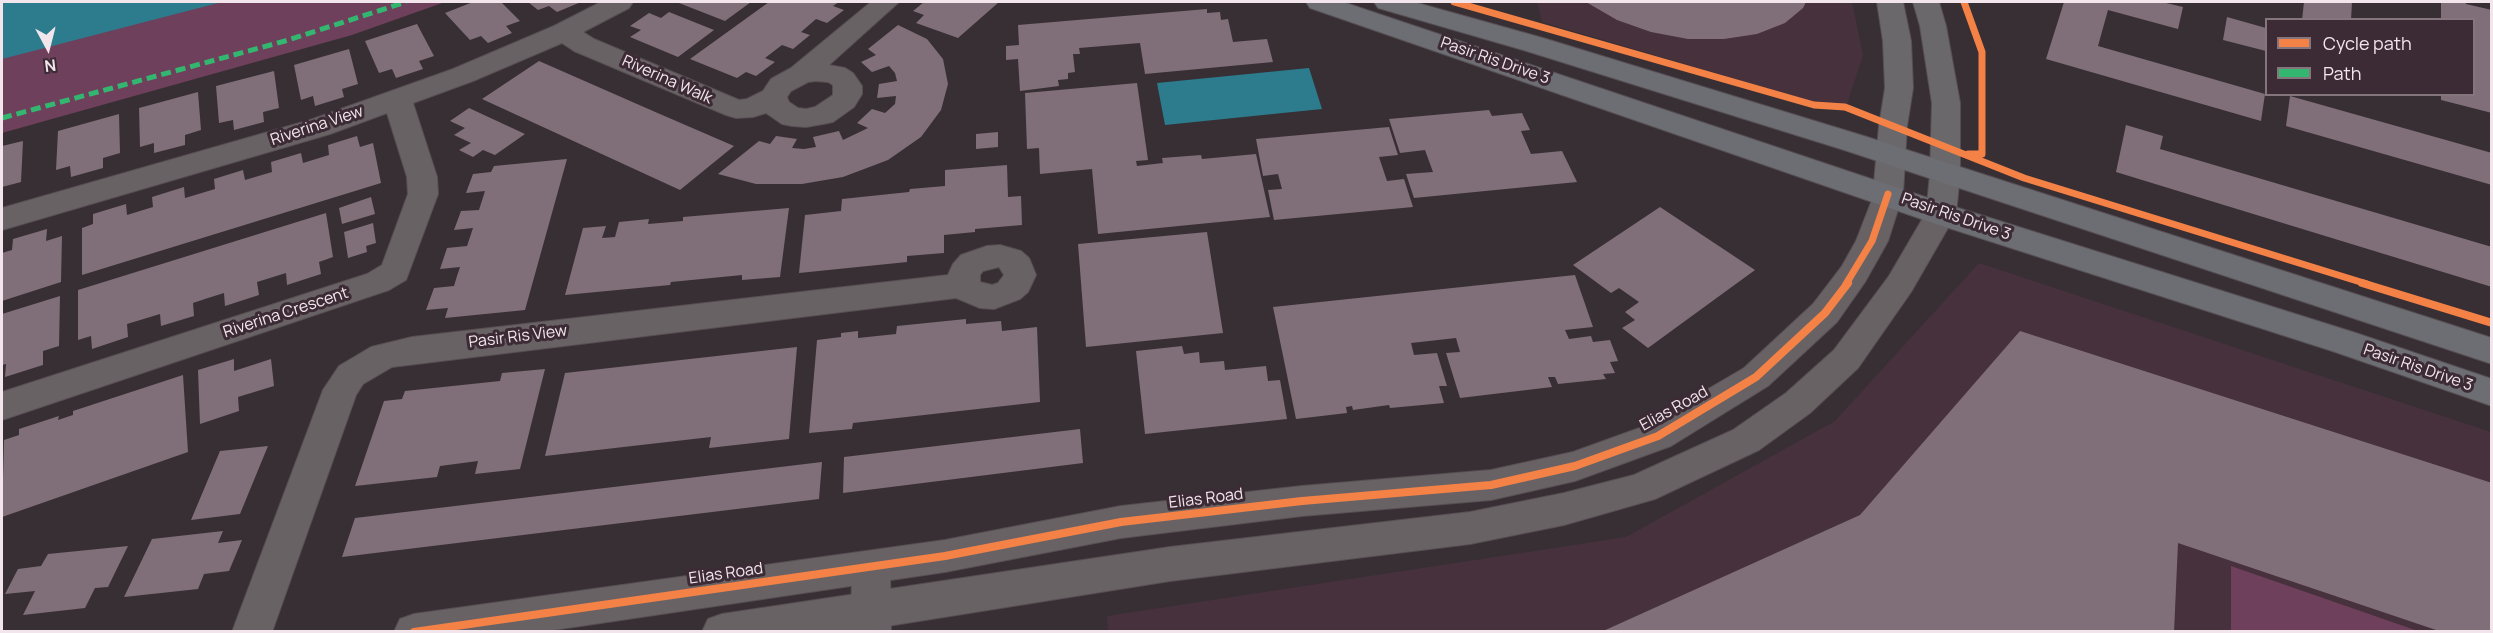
<!DOCTYPE html>
<html>
<head>
<meta charset="utf-8">
<style>
  body { margin:0 }
  #map { position:relative; width:2493px; height:633px; overflow:hidden; background:#382f34; font-family:Manrope,sans-serif }
  canvas { display:block }
  .frame { position:absolute; inset:0; border:3px solid #f2e6ec; pointer-events:none }
  .legend { position:absolute; left:2265px; top:18px; width:210px; height:78px; box-sizing:border-box; background:#3c2b35; border:2px solid #85767e; margin:0; padding:8px 10px; list-style:none; font-size:18px; color:#f2e6ec }
  .legend li { display:flex; align-items:center; gap:12px; height:30px }
  .legend b { width:30px; border:2px solid #85767e }
  .north { position:absolute; left:18px; top:18px; width:60px; height:60px; -webkit-text-stroke:4px #3c2b35; paint-order:stroke; rotate:173deg; font-size:16px; font-weight:700; line-height:24px; text-align:center; color:#f2e6ec }
  .north::after { content:''; display:block; margin:auto; width:21px; height:27px; background:#f2e6ec; clip-path:polygon(50% 0,100% 100%,50% 72%,0 100%) }
</style>
</head>
<body>
<div id="map">
<canvas width="2493" height="633"></canvas>
<div class="frame"></div>
<ul class="legend">
<li><b style="height:8px;background:#f48246"></b>Cycle path</li>
<li><b style="height:8px;background:#33b770"></b>Path</li>
</ul>
<div class="north">N</div>
</div>
<script>
const ctx = document.querySelector('canvas').getContext('2d');
ctx.lineJoin = 'round';
function fillPath(path, color) {
  ctx.fillStyle = color;
  ctx.fill(path, 'evenodd');
}
function shape(rows) {
  const path = new Path2D();
  for (const r of rows) {
    path.moveTo(r[0], r[1]);
    for (let i = 2; i < r.length; i += 2) path.lineTo(r[i], r[i + 1]);
  }
  return path;
}
function trace(path, color, width, dash) {
  ctx.strokeStyle = color;
  ctx.lineWidth = width;
  ctx.lineCap = dash ? 'butt' : 'round';
  ctx.setLineDash(dash || []);
  ctx.stroke(path);
}
function write(font, color, halo, rows, align = 'center') {
  ctx.font = font + ' Manrope,sans-serif';
  ctx.lineWidth = 6;
  ctx.setLineDash([]);
  ctx.textBaseline = 'middle';
  ctx.strokeStyle = halo;
  ctx.fillStyle = color;
  for (const [text, x, y, turn = 0] of rows) {
    ctx.save();
    ctx.translate(x, y);
    ctx.rotate((+turn || 0) * Math.PI / 180);
    ctx.textAlign = isNaN(turn) ? turn : align;
    if (halo) ctx.strokeText(text, 0, 0);
    ctx.fillText(text, 0, 0);
    ctx.restore();
  }
}
fillPath(shape([
  [1537,2,1852,2,1863,55,1845,111,1542,22],
  [1979,263,2491,432,2491,631,1108,632,1107,616,1626,537,1835,421]
]), '#46313d');
fillPath(shape([
  [214,2,445,2,352,35,2,133,2,54],
  [2231,566,2418,631,2231,631]
]), '#6e405b');
fillPath(shape([
  [2,2,222,2,2,59],
  [1309,68,1322,109,1165,125,1157,83]
]), '#2c7c8e');
fillPath(shape([
  [473,2,501,2,520,21,506,26,512,33,488,43,481,36,470,40,445,13],
  [528,2,581,2,557,12,549,6,538,10],
  [682,2,751,2,725,21,679,3],
  [769,2,839,2,833,6,844,10,827,23,816,19,801,32,810,35,793,49,782,45,765,58,775,62,756,76,746,72,737,78,690,59],
  [924,2,999,2,958,38,916,23,924,15,913,11],
  [1586,2,1806,2,1803,8,1785,23,1757,34,1724,39,1688,39,1651,32,1617,20],
  [2064,2,2162,2,2183,7,2178,29,2108,10,2098,46,2265,94,2261,121,2046,59],
  [2304,2,2352,2,2351,20,2302,20],
  [2441,2,2466,2,2466,4,2492,10,2492,113,2441,100,2441,94,2474,94,2474,20,2441,20],
  [1207,9,1207,13,1220,12,1221,20,1228,19,1233,42,1267,39,1273,62,1145,74,1140,43,1079,48,1080,54,1073,54,1075,72,1068,73,1068,79,1058,80,1059,86,1020,91,1018,59,1006,60,1006,46,1019,45,1018,25],
  [669,12,714,30,678,57,630,37,641,30,630,26,649,13,661,18],
  [2227,17,2266,28,2266,51,2223,40],
  [417,24,434,56,419,61,423,69,396,78,392,69,379,73,365,41],
  [898,25,927,39,943,59,948,84,941,110,921,137,888,160,843,177,802,184,756,184,718,174,759,141,770,144,776,136,797,139,792,148,804,149,816,147,813,137,839,131,843,140,868,128,857,123,872,109,885,113,895,104,896,96,877,98,879,84,897,81,895,73,889,66,872,72,861,62,876,55,868,49],
  [349,49,358,84,342,89,344,97,315,106,313,96,301,100,294,65],
  [539,61,653,111,734,146,680,190,482,99],
  [274,71,279,108,263,112,264,122,234,130,233,120,219,123,216,86],
  [1137,83,1148,160,1136,161,1137,166,1163,163,1162,158,1201,155,1202,159,1256,154,1270,217,1098,234,1092,169,1040,174,1039,148,1027,149,1025,93],
  [198,92,201,130,185,135,185,145,154,153,154,143,140,147,139,108],
  [2290,96,2492,153,2492,185,2286,126],
  [469,108,525,134,495,155,483,150,473,157,459,150,471,143,454,135,465,128,450,121],
  [1489,110,1492,116,1522,113,1530,130,1521,131,1531,154,1562,151,1577,182,1414,198,1406,174,1433,172,1425,150,1400,153,1389,119],
  [119,114,120,153,103,158,103,168,71,177,70,166,56,170,58,131],
  [2126,125,2163,136,2160,149,2492,247,2492,287,2116,172],
  [1389,127,1398,155,1379,157,1387,181,1404,179,1413,207,1274,220,1268,190,1282,189,1278,174,1263,176,1256,139],
  [998,132,998,147,976,149,976,134],
  [357,136,360,147,373,143,381,183,82,275,82,228,93,224,93,214,126,204,127,215,153,207,152,197,184,187,185,198,215,189,214,179,243,170,245,180,272,172,271,162,301,153,303,163,329,155,328,145],
  [23,141,21,182,2,187,2,146],
  [567,159,525,310,445,318,448,308,426,310,434,288,454,286,457,276,460,267,440,269,447,248,467,246,473,228,454,230,461,211,479,210,485,191,466,193,473,174,491,172,494,166],
  [1007,165,1008,197,1021,196,1022,225,975,229,975,232,944,235,944,253,907,256,907,262,799,273,805,215,841,211,842,199,909,192,910,189,945,186,945,170],
  [371,197,375,214,342,224,339,208],
  [1660,207,1755,270,1648,348,1622,328,1635,320,1625,312,1639,302,1619,288,1611,293,1573,265],
  [789,208,780,277,742,280,742,275,671,282,670,285,565,295,583,228,606,226,602,238,615,237,619,222,649,219,648,224,683,221,683,217],
  [326,213,333,257,319,262,321,274,287,285,286,273,257,282,259,295,225,306,224,293,208,298,193,303,194,316,161,326,160,314,127,324,128,337,92,349,91,336,78,340,78,290],
  [373,223,376,243,366,246,367,252,348,258,344,232],
  [47,229,46,241,62,236,61,282,2,301,2,253,12,250,13,239],
  [1207,232,1223,333,1086,347,1078,244],
  [1575,275,1593,327,1565,330,1569,339,1591,336,1593,342,1610,340,1618,361,1610,362,1615,373,1603,374,1606,379,1558,384,1555,377,1548,377,1552,387,1460,398,1446,353,1460,352,1456,338,1411,343,1414,355,1437,353,1447,386,1439,386,1444,403,1390,408,1389,405,1353,410,1352,406,1346,407,1347,413,1296,419,1273,307],
  [60,296,59,346,43,351,43,365,5,377,6,364,2,365,2,314],
  [966,319,966,324,1001,321,1002,331,1037,327,1040,402,853,423,852,429,809,433,817,340,841,337,841,333,858,331,858,338,896,334,897,326],
  [2020,331,2492,483,2492,632,2442,632,2178,543,2174,632,1601,632,1860,515],
  [1182,346,1184,354,1199,352,1200,363,1224,361,1225,370,1266,366,1268,381,1280,380,1287,419,1145,434,1136,351],
  [797,347,789,439,709,448,711,437,545,456,565,373],
  [234,359,234,371,271,359,274,386,238,397,239,411,200,424,198,370],
  [545,369,520,469,475,474,478,461,440,466,437,477,355,486,384,401,402,399,405,391,500,381,502,373],
  [183,375,188,452,2,517,4,440,19,435,19,429,59,416,58,420,73,415,73,411],
  [1080,429,1083,463,843,493,844,457],
  [268,446,240,514,191,520,220,451],
  [822,462,819,499,342,557,355,518],
  [223,531,218,543,242,540,229,571,204,574,198,589,124,597,152,539],
  [128,546,108,587,95,588,85,608,23,615,35,591,5,594,18,569,41,566,48,554]
]), '#806f78');
const minor = shape([
  [601,2,633,2,629,8,583,32,594,39,739,100,747,99,763,91,771,79,791,68,871,2,899,2,829,65,845,68,853,73,862,86,862,94,854,107,833,122,823,124,806,127,792,126,782,124,766,113,753,117,736,118,726,115,574,51,562,43,473,81,413,103,437,177,438,194,406,280,389,290,2,420,2,392,367,274,382,265,408,194,407,177,387,113,330,134,2,230,2,208,310,120,453,69,554,26,601,2],
  [816,81,828,82,833,85,833,95,815,107,806,109,798,108,789,102,787,97,791,91,808,82,816,81],
  [1000,245,1021,251,1029,258,1036,275,1028,292,1020,299,994,309,980,308,956,298,392,367,363,384,356,395,272,632,232,632,323,390,339,366,371,347,412,337,948,275,953,264,961,255,987,246,1000,245],
  [999,267,1004,275,998,283,992,285,980,282,980,275,983,271,999,267],
  [871,551,885,556,890,568,891,632,851,632,852,568,857,556,871,551]
]);
const tertiary = shape([
  [1888,184,1899,187,1903,194,1888,241,1865,282,1837,322,1768,386,1671,446,1575,481,1491,500,1302,516,1121,538,945,572,540,632,394,632,400,619,414,614,945,540,1121,506,1302,486,1491,470,1573,452,1645,426,1744,368,1813,304,1842,266,1856,241,1877,187,1888,184],
  [1941,203,1952,206,1956,214,1911,292,1858,368,1810,413,1759,450,1655,499,1564,525,1470,544,1170,581,850,632,702,632,708,619,722,614,1170,547,1470,512,1564,493,1634,475,1733,430,1786,393,1834,350,1889,276,1930,206,1941,203]
]);
const secondary = shape([
  [1877,2,1903,2,1911,41,1913,88,1907,126,1903,194,1899,201,1888,204,1877,201,1873,194,1879,126,1885,88,1883,41,1877,2],
  [1913,2,1939,2,1946,26,1960,103,1960,174,1956,214,1952,222,1941,225,1930,222,1926,214,1930,174,1932,103,1920,26,1913,2]
]);
const primary = shape([
  [1306,2,1343,2,1952,206,2356,333,2492,379,2492,406,2332,351,1930,222,1310,8,1306,2],
  [1374,2,1414,2,1543,38,1864,136,2492,338,2492,364,1844,150,1523,50,1378,8,1374,2]
]);
trace(minor, '#564e52', 2);
trace(tertiary, '#564e52', 2);
trace(secondary, '#564e52', 2);
trace(primary, '#564e52', 2);
fillPath(minor, '#696265');
fillPath(tertiary, '#696265');
fillPath(secondary, '#6b686c');
fillPath(primary, '#6c6e73');
trace(shape([
  [2,118,285,41,406,2]
]), '#33b770', 5, [10, 5]);
trace(shape([
  [1454,2,1814,105,1845,107,2024,178,2367,284],
  [1964,2,1982,52,1982,154,1968,154],
  [1846,284,1872,241,1888,194]
]), '#f48246', 7);
trace(shape([
  [2362,283,2492,323],
  [414,632,945,556,1121,522,1302,501,1491,485,1575,466,1658,436,1756,377,1825,313,1848,283]
]), '#f48246', 8);
write('16px', '#f2e6ec', '#3c2b35', [
  ["Pasir Ris Drive 3",1495,61,19],
  ["Riverina Walk",667,80,24],
  ["Riverina View",317,126,-18],
  ["Pasir Ris Drive 3",1956,217,19],
  ["Riverina Crescent",286,313,-18],
  ["Pasir Ris View",518,337,-7],
  ["Pasir Ris Drive 3",2418,368,19],
  ["Elias Road",1674,409,-29],
  ["Elias Road",1206,499,-7],
  ["Elias Road",726,574,-8]
]);
</script>
</body>
</html>
